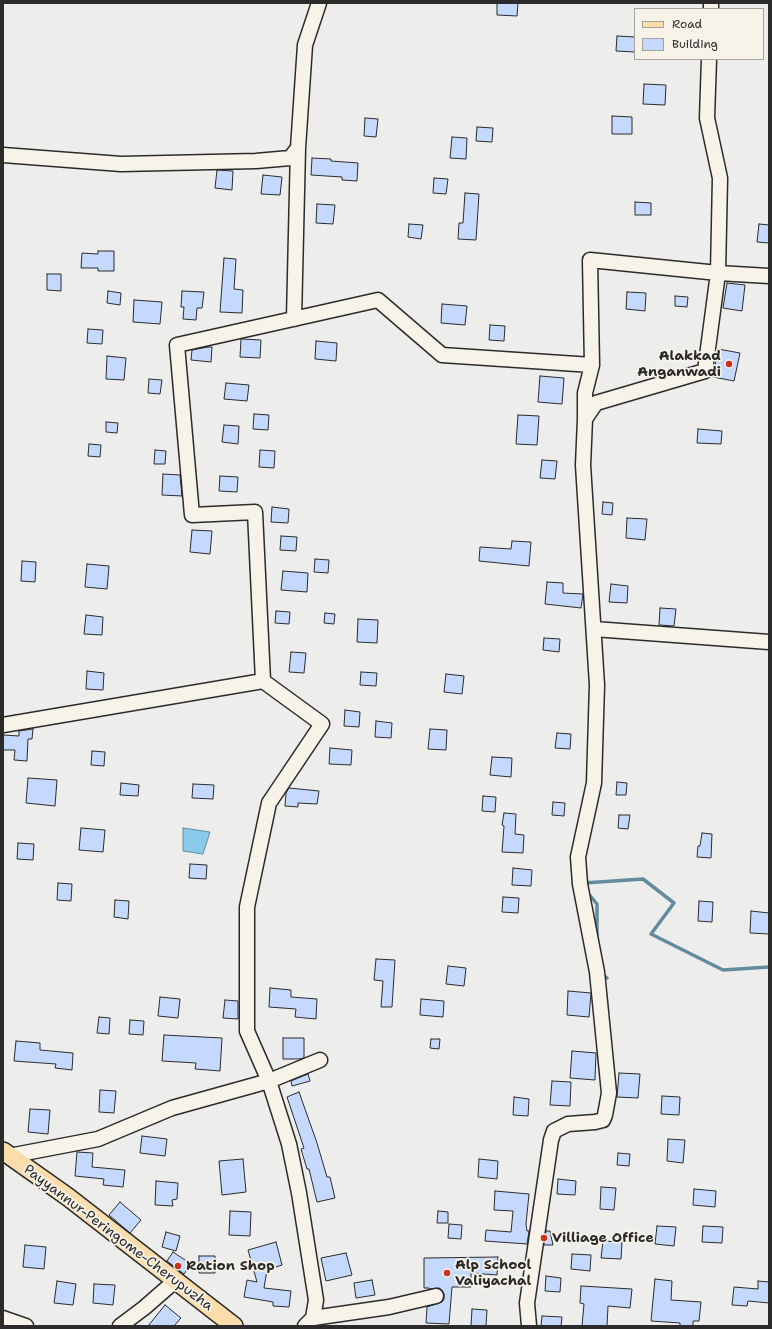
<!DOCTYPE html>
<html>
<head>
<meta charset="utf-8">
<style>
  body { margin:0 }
  #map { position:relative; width:772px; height:1329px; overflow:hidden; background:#edeeec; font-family:"Shantell Sans",sans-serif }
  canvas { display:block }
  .frame { position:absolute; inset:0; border:4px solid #2b2b2b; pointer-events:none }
  .legend { position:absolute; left:634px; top:8px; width:130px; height:52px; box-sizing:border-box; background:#f7f3e8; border:1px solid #a5a39c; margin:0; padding:5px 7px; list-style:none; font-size:12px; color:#2b2b2b }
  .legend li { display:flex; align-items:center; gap:8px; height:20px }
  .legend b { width:20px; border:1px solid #a5a39c }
</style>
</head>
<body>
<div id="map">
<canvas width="772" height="1329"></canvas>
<div class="frame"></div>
<ul class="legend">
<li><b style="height:5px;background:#fbdcab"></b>Road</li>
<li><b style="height:11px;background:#c5d8fd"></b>Building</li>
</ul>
</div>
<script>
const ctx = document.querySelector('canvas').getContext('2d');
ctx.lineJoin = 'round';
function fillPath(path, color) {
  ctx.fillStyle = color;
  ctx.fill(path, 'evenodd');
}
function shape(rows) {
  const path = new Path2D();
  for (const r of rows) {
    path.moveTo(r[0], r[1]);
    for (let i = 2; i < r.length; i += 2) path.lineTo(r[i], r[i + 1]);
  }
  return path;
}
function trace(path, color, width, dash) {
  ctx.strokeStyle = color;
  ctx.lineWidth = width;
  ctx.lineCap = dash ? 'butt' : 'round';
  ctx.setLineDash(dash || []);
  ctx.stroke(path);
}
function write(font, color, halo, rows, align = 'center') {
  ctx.font = font + ' "Shantell Sans",sans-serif';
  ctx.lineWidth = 3.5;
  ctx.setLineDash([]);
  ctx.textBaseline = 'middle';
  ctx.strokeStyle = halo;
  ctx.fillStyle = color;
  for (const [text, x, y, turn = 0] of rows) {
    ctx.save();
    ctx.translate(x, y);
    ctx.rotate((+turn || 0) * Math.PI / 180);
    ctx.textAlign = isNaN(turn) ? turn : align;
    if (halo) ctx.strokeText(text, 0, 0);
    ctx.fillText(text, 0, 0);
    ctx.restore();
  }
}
const water = shape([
  [183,828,210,832,203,854,183,851,183,828]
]);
fillPath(water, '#88cbea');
trace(water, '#638b9e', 1);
trace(shape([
  [584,883,643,879,674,903,651,934,723,970,769,967],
  [587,892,597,904,597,938],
  [601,974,607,978]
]), '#638b9e', 3.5);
const building = shape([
  [497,3,518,3,517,16,497,15,497,3],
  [617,36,635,37,635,52,616,51,617,36],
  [644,84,666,85,665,105,643,104,644,84],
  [612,116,632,117,632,134,612,134,612,116],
  [365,118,378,119,376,137,364,136,365,118],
  [477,127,493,128,492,142,476,141,477,127],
  [452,137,467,138,466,159,450,158,452,137],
  [312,158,331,159,331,161,358,163,357,181,342,180,342,177,311,175,312,158],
  [217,170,233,171,232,190,215,188,217,170],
  [263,175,282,177,280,195,261,194,263,175],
  [434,178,448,179,446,194,433,193,434,178],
  [465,193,479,194,476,240,458,239,459,223,463,223,465,193],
  [635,202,651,203,651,215,635,215,635,202],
  [317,204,335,205,333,224,316,223,317,204],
  [409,224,423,225,421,239,408,237,409,224],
  [759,224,769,225,769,243,757,242,759,224],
  [98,251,114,251,114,271,98,271,98,268,81,268,82,253,98,254,98,251],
  [224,258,236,259,234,289,243,290,242,313,220,312,224,258],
  [47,274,61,274,61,291,47,290,47,274],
  [727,283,745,285,742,311,723,308,727,283],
  [108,291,121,293,120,305,107,303,108,291],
  [182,291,204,292,202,308,197,308,196,320,183,319,184,307,181,307,182,291],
  [627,292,646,293,645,311,626,309,627,292],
  [675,296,688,297,687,307,675,306,675,296],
  [134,300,162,302,160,324,133,322,134,300],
  [442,304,467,306,465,325,441,323,442,304],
  [490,325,505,326,504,341,489,340,490,325],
  [88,329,103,330,102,344,87,343,88,329],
  [241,339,261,340,260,358,240,357,241,339],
  [316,341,337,343,336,361,315,359,316,341],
  [208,347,212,347,211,362,191,360,192,350,208,347],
  [718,349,740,353,734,381,713,377,718,349],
  [107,356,126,358,124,380,106,379,107,356],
  [540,376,564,378,562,404,538,402,540,376],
  [149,379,162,380,160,394,148,393,149,379],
  [226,383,249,385,247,401,224,399,226,383],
  [254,414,269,415,268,430,253,429,254,414],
  [518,415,539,416,537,445,516,444,518,415],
  [106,422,118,423,117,433,106,432,106,422],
  [224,425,239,426,238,444,222,442,224,425],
  [698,429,722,431,721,444,697,443,698,429],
  [89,444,101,445,100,457,88,456,89,444],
  [155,450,166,451,165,464,154,464,155,450],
  [260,450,275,451,274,468,259,467,260,450],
  [542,460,557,461,555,479,540,478,542,460],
  [163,474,180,475,182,496,162,495,163,474],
  [220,476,238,477,237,492,219,491,220,476],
  [603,502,613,503,612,515,602,514,603,502],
  [272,507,289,509,288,523,271,522,272,507],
  [627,518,647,519,645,540,626,538,627,518],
  [192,530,212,531,210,554,190,552,192,530],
  [281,536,297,537,296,551,280,550,281,536],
  [512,541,531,542,529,566,479,561,480,547,511,549,512,541],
  [315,559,329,560,328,573,314,572,315,559],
  [22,561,36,562,35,582,21,581,22,561],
  [87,564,109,566,107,589,85,587,87,564],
  [283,571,308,573,307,592,281,590,283,571],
  [547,582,563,583,563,593,583,594,581,608,545,604,547,582],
  [611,584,628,586,627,603,609,602,611,584],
  [660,608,676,609,674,626,659,625,660,608],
  [276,611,290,612,289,624,275,623,276,611],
  [325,613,335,614,334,624,324,623,325,613],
  [86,615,103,617,102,635,84,634,86,615],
  [358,619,378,620,377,643,357,642,358,619],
  [544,638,560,639,559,652,543,650,544,638],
  [291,652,306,653,304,673,289,672,291,652],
  [87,671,104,673,103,690,86,689,87,671],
  [361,672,377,673,376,686,360,685,361,672],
  [446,674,464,676,462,694,444,692,446,674],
  [345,710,360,712,359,727,344,726,345,710],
  [376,721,392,723,391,738,375,737,376,721],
  [33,729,32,739,28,739,27,761,14,760,15,750,3,750,3,735,19,736,19,731,33,729],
  [430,729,447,730,446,750,428,749,430,729],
  [557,733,571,734,570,749,555,748,557,733],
  [330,748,352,750,351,765,329,764,330,748],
  [92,751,105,752,104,766,91,765,92,751],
  [492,757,512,758,511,777,490,775,492,757],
  [28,778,57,780,55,806,26,803,28,778],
  [617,782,627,783,626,795,616,795,617,782],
  [121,783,139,785,138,796,120,795,121,783],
  [193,784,214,785,213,799,192,798,193,784],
  [289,788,319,791,317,804,298,803,298,807,285,806,286,793,289,788],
  [483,796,496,797,495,812,482,811,483,796],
  [553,802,565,803,564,816,552,815,553,802],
  [504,813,516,814,515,834,524,835,523,853,502,852,504,826,502,825,504,813],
  [619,815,630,815,628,829,618,828,619,815],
  [81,828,105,830,103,852,79,850,81,828],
  [702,833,712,834,711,858,697,857,698,846,700,846,702,833],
  [18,843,34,844,33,860,17,859,18,843],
  [190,864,207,865,206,879,189,878,190,864],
  [513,868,532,870,531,886,512,885,513,868],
  [58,883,72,884,71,901,57,900,58,883],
  [503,897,519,898,518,913,502,912,503,897],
  [115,900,129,901,128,919,114,917,115,900],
  [699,901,713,902,712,922,698,921,699,901],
  [751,911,769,913,769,934,750,933,751,911],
  [376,959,395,960,392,1007,381,1007,383,981,374,980,376,959],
  [448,966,466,968,464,986,446,984,448,966],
  [270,988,291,990,291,997,317,999,316,1019,295,1017,296,1009,269,1007,270,988],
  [568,991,591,993,589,1017,567,1015,568,991],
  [160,997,180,999,178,1018,158,1016,160,997],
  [421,999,444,1001,443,1017,420,1015,421,999],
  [225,1000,238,1001,238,1019,223,1018,225,1000],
  [99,1017,110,1018,109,1034,97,1033,99,1017],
  [130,1020,144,1021,143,1035,129,1034,130,1020],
  [164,1035,222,1038,220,1071,195,1069,196,1063,162,1061,164,1035],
  [283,1038,304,1038,304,1058,299,1059,283,1059,283,1038],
  [431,1039,440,1039,439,1049,430,1048,431,1039],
  [16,1041,40,1043,40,1050,73,1053,72,1070,55,1068,56,1064,14,1061,16,1041],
  [572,1051,596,1053,595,1080,570,1078,572,1051],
  [619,1073,640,1074,638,1098,617,1097,619,1073],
  [308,1074,310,1081,292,1086,291,1081,308,1074],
  [552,1081,571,1082,570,1106,550,1105,552,1081],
  [100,1090,116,1091,114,1113,99,1112,100,1090],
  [299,1092,317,1143,327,1177,330,1177,335,1198,317,1202,309,1169,307,1169,301,1149,304,1148,287,1097,299,1092],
  [662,1096,680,1097,679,1115,661,1114,662,1096],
  [514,1097,529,1099,528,1116,513,1115,514,1097],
  [30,1109,50,1110,48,1134,28,1132,30,1109],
  [142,1136,167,1139,165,1156,140,1153,142,1136],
  [668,1139,685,1140,683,1163,667,1161,668,1139],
  [77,1152,93,1153,92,1167,125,1170,123,1187,103,1185,104,1179,75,1176,77,1152],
  [618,1153,630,1154,629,1166,617,1165,618,1153],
  [243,1159,246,1192,222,1195,219,1161,243,1159],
  [479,1159,498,1161,497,1179,478,1177,479,1159],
  [558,1179,576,1181,575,1195,557,1194,558,1179],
  [156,1181,178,1183,177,1199,172,1200,173,1206,155,1205,156,1181],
  [601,1187,616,1188,614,1210,600,1209,601,1187],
  [694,1189,716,1191,715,1207,693,1205,694,1189],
  [495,1191,529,1194,526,1224,527,1231,529,1231,527,1244,485,1241,486,1230,511,1232,513,1211,494,1210,495,1191],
  [120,1202,141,1220,130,1233,109,1215,120,1202],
  [230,1211,251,1212,250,1236,229,1235,230,1211],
  [438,1211,448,1212,448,1223,437,1223,438,1211],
  [449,1224,462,1225,461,1239,448,1238,449,1224],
  [657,1226,676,1227,674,1246,655,1244,657,1226],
  [703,1226,723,1227,722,1243,702,1242,703,1226],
  [546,1231,550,1231,553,1245,544,1245,546,1231],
  [166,1232,180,1236,176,1251,162,1247,166,1232],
  [603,1241,622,1242,621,1259,601,1258,603,1241],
  [276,1242,282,1265,267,1270,264,1288,291,1291,289,1307,273,1306,273,1302,244,1297,247,1280,257,1282,248,1250,276,1242],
  [25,1245,46,1247,44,1269,23,1267,25,1245],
  [173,1252,191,1264,184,1274,167,1261,173,1252],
  [346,1253,352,1275,326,1281,321,1258,346,1253],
  [572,1254,591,1255,590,1271,571,1269,572,1254],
  [199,1256,215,1256,215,1273,199,1273,199,1256],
  [498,1257,497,1275,471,1273,471,1287,452,1287,449,1324,426,1323,427,1307,442,1302,444,1299,444,1294,442,1290,439,1288,429,1289,429,1288,424,1288,424,1258,498,1257],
  [546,1276,561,1278,560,1292,545,1291,546,1276],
  [655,1279,672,1281,671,1300,701,1302,699,1321,693,1321,693,1326,680,1326,680,1323,651,1321,655,1279],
  [372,1280,375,1295,356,1298,354,1283,372,1280],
  [57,1281,76,1284,73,1305,54,1303,57,1281],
  [758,1281,769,1282,769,1303,748,1301,747,1306,732,1305,734,1287,758,1289,758,1281],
  [94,1284,115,1285,113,1305,93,1303,94,1284],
  [581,1286,632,1289,630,1308,608,1306,607,1326,582,1326,584,1304,580,1303,581,1286],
  [165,1305,181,1318,174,1326,148,1326,165,1305],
  [472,1309,487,1310,486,1326,471,1326,472,1309],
  [542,1316,562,1317,561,1326,541,1326,542,1316]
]);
fillPath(building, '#c5d8fd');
trace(building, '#2b2b2b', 1);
const minor = shape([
  [711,9,711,3],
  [3,155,121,164,256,161,290,158,298,148,305,45,319,3],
  [294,319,298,148],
  [585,419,585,393,592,365],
  [594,629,769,642],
  [263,681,255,512,192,515,177,345,378,300,442,355,592,365,590,260,718,273,769,276],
  [3,725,263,681,322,724,269,803,247,907,247,1031,269,1081,289,1144,299,1193,316,1300,313,1318,305,1326],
  [9,1156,98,1139,172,1108,269,1081,320,1060],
  [3,1318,26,1326],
  [313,1318,389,1307,436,1296],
  [120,1326,144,1308,175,1281],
  [529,1326,527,1303,551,1140,554,1131,568,1124,595,1122,603,1120,605,1115,609,1093,597,972,580,884,578,857,594,783,597,685,583,465,585,419,596,403,705,371,718,273,720,178,707,118,709,59]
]);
const major = shape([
  [3,1151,68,1197,234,1326]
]);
trace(minor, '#2b2b2b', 17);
trace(major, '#2b2b2b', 20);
trace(minor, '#f7f3e8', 14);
trace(major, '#fbdcab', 17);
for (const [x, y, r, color] of [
  [729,364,4,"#c8321e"],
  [544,1238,4,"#c8321e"],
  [178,1266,4,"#c8321e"],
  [447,1273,4,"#c8321e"]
]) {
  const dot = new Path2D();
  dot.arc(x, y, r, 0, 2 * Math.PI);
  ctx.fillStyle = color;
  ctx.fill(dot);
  trace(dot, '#f7f3e8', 1.5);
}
write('bold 14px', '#2b2b2b', '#f7f3e8', [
  ["Alakkad",721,356,"right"],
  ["Anganwadi",721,372,"right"],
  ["Villiage Office",552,1238],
  ["Alp School",455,1265],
  ["Valiyachal",455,1281],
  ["Ration Shop",186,1266]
], 'left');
write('14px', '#2b2b2b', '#f7f3e8', [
  ["Payyannur-Peringome-Cherupuzha",118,1238,37]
]);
</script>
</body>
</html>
